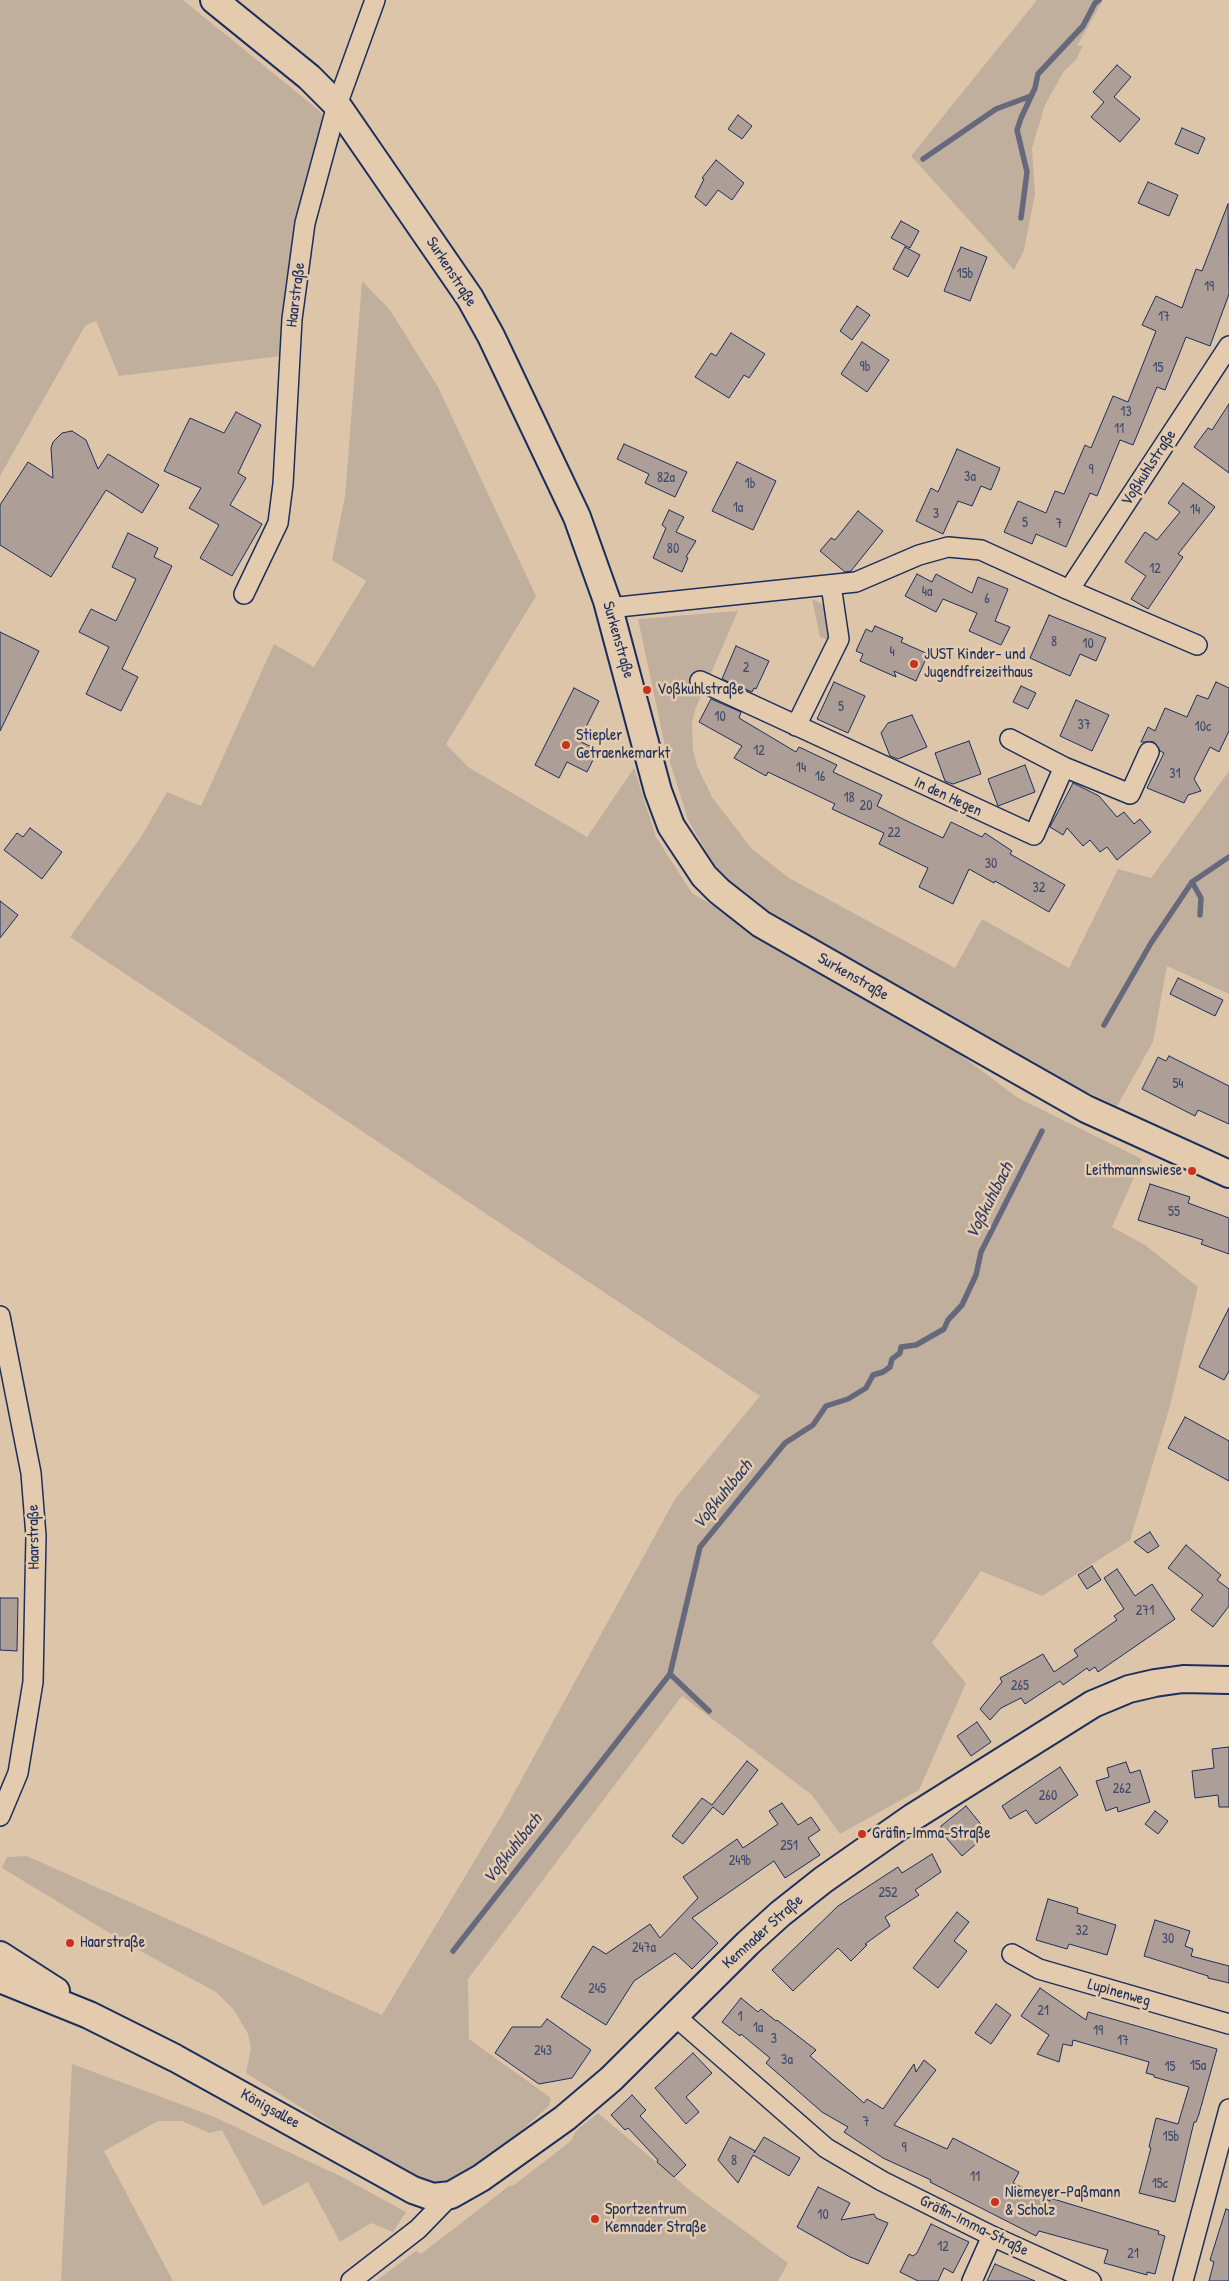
<!DOCTYPE html>
<html>
<head>
<meta charset="utf-8">
<style>
  body { margin:0 }
  canvas { display:block; background:#ddc5aa }
</style>
</head>
<body>
<canvas width="1229" height="2281"></canvas>
<script>
const ctx = document.querySelector('canvas').getContext('2d');
ctx.lineJoin = 'round';
function fillPath(path, color) {
  ctx.fillStyle = color;
  ctx.fill(path, 'evenodd');
}
function shape(rows) {
  const path = new Path2D();
  for (const r of rows) {
    path.moveTo(r[0], r[1]);
    for (let i = 2; i < r.length; i += 2) path.lineTo(r[i], r[i + 1]);
  }
  return path;
}
function trace(path, color, width, dash) {
  ctx.strokeStyle = color;
  ctx.lineWidth = width;
  ctx.lineCap = dash ? 'butt' : 'round';
  ctx.setLineDash(dash || []);
  ctx.stroke(path);
}
function write(font, color, halo, rows, align = 'center') {
  ctx.font = font + ' "Patrick Hand",sans-serif';
  ctx.lineWidth = 5;
  ctx.setLineDash([]);
  ctx.textBaseline = 'middle';
  ctx.strokeStyle = halo;
  ctx.fillStyle = color;
  for (const [text, x, y, turn = 0] of rows) {
    ctx.save();
    ctx.translate(x, y);
    ctx.rotate((+turn || 0) * Math.PI / 180);
    ctx.textAlign = isNaN(turn) ? turn : align;
    if (halo) ctx.strokeText(text, 0, 0);
    ctx.fillText(text, 0, 0);
    ctx.restore();
  }
}
fillPath(shape([
  [0,0,183,0,321,112,327,122,296,220,281,356,119,376,96,321,85,326,0,476],
  [1037,0,1103,0,1077,46,1083,45,1076,60,1064,71,1045,105,1032,148,1035,194,1024,250,1014,270,911,156],
  [362,281,390,310,438,387,536,596,446,744,468,767,587,837,634,768,656,837,692,893,950,1047,1018,1098,1142,1159,1112,1227,1145,1245,1198,1287,1170,1406,1130,1540,1042,1596,981,1571,932,1643,966,1683,919,1790,840,1834,812,1795,682,1696,468,1979,469,2039,551,2098,549,2106,508,2142,443,2191,404,2172,246,2073,251,2049,248,2034,234,2010,216,1992,131,1946,2,1868,7,1857,27,1856,382,2015,503,1813,675,1499,760,1396,70,937,141,837,167,792,201,806,274,644,314,667,366,581,332,560,345,496],
  [812,599,830,608,832,632,828,640,820,637],
  [738,611,695,710,692,723,693,749,697,766,712,797,752,849,789,878,955,968,982,919,1069,968,1118,869,1151,878,1229,771,1229,994,1167,966,1153,1042,1117,1106,1003,1053,725,884,688,820,665,746,638,619],
  [72,2064,210,2115,342,2177,406,2212,393,2232,371,2223,340,2242,308,2182,263,2206,222,2130,209,2133,182,2121,158,2121,104,2151,173,2281,61,2281],
  [598,2113,692,2192,788,2263,778,2281,376,2281,416,2251,421,2254,509,2186,514,2185,571,2141,576,2131]
]), '#c1af9e');
trace(shape([
  [923,159,996,109,1031,96],
  [1021,218,1027,172,1017,130,1021,118,1035,88,1038,74,1083,26,1095,3,1099,0],
  [1192,882,1201,898,1200,915],
  [1104,1025,1151,943,1192,882,1229,857],
  [670,1674,709,1711],
  [453,1951,670,1674,700,1547,785,1443,813,1425,826,1406,848,1399,866,1388,873,1375,883,1372,890,1367,892,1359,900,1353,901,1347,916,1345,944,1329,948,1320,962,1305,976,1275,981,1252,1042,1131]
]), '#65697b', 5.5);
const building = shape([
  [1117,65,1131,77,1114,97,1140,119,1120,142,1091,117,1104,102,1093,92,1117,65],
  [738,115,752,126,742,139,728,129,738,115],
  [1182,128,1205,138,1198,154,1175,144,1182,128],
  [716,160,744,183,732,200,718,190,706,206,695,197,704,179,702,178,716,160],
  [1148,182,1178,195,1169,216,1138,203,1148,182],
  [1228,204,1229,294,1210,346,1186,337,1165,390,1157,387,1133,445,1120,440,1097,496,1090,493,1066,547,1036,534,1032,544,1004,532,1018,501,1046,513,1055,491,1064,494,1085,445,1091,448,1113,396,1128,402,1156,331,1142,325,1156,296,1182,308,1196,269,1202,271,1228,204],
  [901,221,919,231,910,248,891,238,901,221],
  [905,247,920,255,908,277,893,269,905,247],
  [961,247,987,257,970,301,944,291,961,247],
  [857,306,870,315,852,340,840,331,857,306],
  [731,333,765,354,749,378,744,375,729,398,695,377,711,353,716,356,731,333],
  [862,342,889,360,867,392,841,374,862,342],
  [1229,404,1229,473,1194,447,1208,428,1212,430,1229,404],
  [236,412,261,425,238,473,246,478,230,505,262,524,232,576,200,558,219,525,189,508,201,488,164,471,190,418,224,433,236,412],
  [72,431,86,440,98,469,108,454,159,485,142,513,106,490,51,577,0,545,0,505,28,462,53,478,51,448,53,442,62,433,72,431],
  [624,444,687,472,675,497,645,483,649,474,617,459,624,444],
  [957,449,1000,468,991,490,981,486,972,506,958,501,943,534,916,521,931,488,938,492,957,449],
  [737,462,776,481,753,530,712,511,737,462],
  [1183,483,1215,507,1178,554,1183,557,1148,609,1131,599,1146,576,1125,562,1145,532,1157,540,1180,512,1168,503,1183,483],
  [669,510,684,517,676,532,696,541,686,557,688,558,682,572,653,558,666,528,662,525,669,510],
  [858,511,883,531,851,571,845,572,820,551,831,538,835,540,858,511],
  [128,533,158,548,154,557,172,566,122,669,138,677,121,711,86,694,109,647,79,632,91,609,116,621,136,579,112,567,128,533],
  [917,574,932,582,936,574,972,593,978,577,1008,589,995,621,1010,627,1001,645,969,631,977,613,943,599,936,612,905,596,917,574],
  [1049,615,1106,638,1096,661,1080,654,1070,676,1030,658,1049,615],
  [875,626,903,638,901,642,928,654,916,681,894,671,896,677,860,661,863,654,856,651,866,629,872,632,875,626],
  [0,632,39,651,0,731,0,632],
  [736,646,769,661,756,689,754,688,752,692,722,679,736,646],
  [834,682,865,696,848,733,817,719,834,682],
  [1216,682,1229,688,1229,731,1219,752,1210,747,1194,779,1201,791,1188,795,1184,803,1147,788,1164,753,1160,751,1154,742,1141,742,1148,727,1155,731,1165,708,1187,717,1197,695,1208,699,1216,682],
  [1021,686,1036,693,1028,709,1013,702,1021,686],
  [574,688,599,701,579,741,598,750,587,772,567,762,559,778,535,765,574,688],
  [711,699,741,712,739,718,796,752,799,747,837,765,833,772,882,795,877,806,909,822,943,838,951,822,982,837,985,833,1012,851,1010,854,1065,885,1049,912,995,881,994,883,969,869,953,904,919,887,928,868,879,844,884,833,832,809,835,804,768,772,766,776,734,758,742,746,699,722,711,699],
  [1076,700,1109,715,1092,751,1060,736,1076,700],
  [912,715,927,747,898,759,890,756,881,733,888,723,912,715],
  [969,741,981,774,953,784,945,781,935,753,969,741],
  [1025,765,1035,792,998,806,988,779,1025,765],
  [1073,783,1099,796,1117,817,1124,812,1134,824,1140,819,1151,832,1117,860,1107,847,1100,852,1090,840,1083,846,1067,828,1063,835,1050,827,1073,783],
  [30,828,62,852,42,879,4,850,17,833,23,837,30,828],
  [0,901,18,915,0,938,0,901],
  [1178,978,1223,1000,1215,1016,1170,994,1178,978],
  [1169,1056,1229,1086,1229,1124,1198,1110,1195,1116,1142,1089,1158,1057,1166,1061,1169,1056],
  [1150,1184,1190,1197,1188,1203,1229,1218,1229,1254,1201,1244,1203,1240,1138,1220,1150,1184],
  [1229,1308,1229,1371,1224,1380,1199,1367,1229,1308],
  [1185,1417,1229,1441,1229,1481,1168,1448,1185,1417],
  [1150,1532,1159,1546,1148,1553,1134,1542,1150,1532],
  [1186,1545,1221,1575,1217,1580,1229,1589,1229,1606,1213,1627,1191,1610,1203,1595,1168,1568,1186,1545],
  [1092,1566,1101,1580,1087,1589,1078,1575,1092,1566],
  [1117,1569,1135,1596,1152,1584,1175,1619,1098,1672,1095,1667,1089,1671,1087,1668,1063,1685,1060,1681,1025,1704,1021,1698,1001,1708,990,1720,980,1709,1002,1682,1000,1678,1043,1654,1054,1672,1078,1656,1074,1650,1117,1620,1114,1616,1124,1609,1104,1578,1117,1569],
  [0,1598,18,1598,17,1651,0,1650,0,1598],
  [977,1722,991,1742,971,1756,957,1736,977,1722],
  [1229,1747,1229,1807,1219,1807,1218,1795,1195,1798,1192,1771,1214,1768,1212,1749,1229,1747],
  [747,1761,758,1770,723,1815,713,1807,683,1844,672,1836,702,1798,712,1805,747,1761],
  [1126,1762,1130,1773,1140,1770,1150,1802,1118,1812,1117,1807,1106,1811,1096,1781,1109,1777,1107,1768,1126,1762],
  [1060,1767,1078,1795,1036,1824,1026,1810,1010,1819,1002,1806,1060,1767],
  [782,1803,798,1825,811,1817,820,1830,808,1838,820,1855,785,1878,774,1861,692,1918,718,1943,692,1969,675,1953,634,1981,606,2025,561,1997,593,1946,606,1954,650,1924,660,1938,698,1898,683,1877,737,1839,743,1848,778,1824,769,1811,782,1803],
  [966,1806,984,1828,972,1838,977,1843,962,1856,941,1832,941,1826,966,1806],
  [1155,1811,1168,1821,1158,1834,1145,1824,1155,1811],
  [932,1854,941,1872,915,1890,919,1895,885,1917,890,1926,865,1944,867,1945,851,1961,838,1948,793,1991,772,1970,838,1906,898,1867,902,1873,932,1854],
  [1048,1899,1078,1908,1077,1913,1116,1925,1107,1955,1069,1944,1067,1949,1036,1940,1048,1899],
  [957,1912,969,1922,954,1941,967,1951,938,1988,913,1968,957,1912],
  [1155,1920,1190,1931,1185,1946,1193,1949,1191,1956,1229,1966,1229,1983,1208,1978,1208,1976,1144,1956,1155,1920],
  [1040,1988,1086,2020,1088,2012,1217,2049,1199,2114,1196,2122,1194,2122,1175,2202,1139,2193,1151,2148,1149,2147,1156,2118,1178,2124,1189,2087,1154,2077,1154,2075,1146,2073,1149,2062,1073,2040,1072,2046,1063,2044,1059,2062,1037,2054,1049,2035,1021,2016,1040,1988],
  [741,1998,758,2012,761,2009,776,2021,777,2020,816,2050,810,2056,864,2103,867,2099,883,2109,914,2064,916,2072,924,2060,936,2070,894,2125,947,2149,953,2138,1019,2172,1013,2183,1050,2201,1050,2198,1159,2231,1158,2234,1165,2236,1155,2274,1147,2272,1147,2275,1104,2263,1108,2250,1039,2231,1036,2236,930,2182,931,2180,883,2158,844,2132,848,2127,822,2112,766,2063,770,2058,741,2034,740,2036,722,2022,741,1998],
  [996,2004,1011,2015,991,2044,975,2033,996,2004],
  [547,2019,591,2050,572,2078,539,2084,495,2053,512,2027,541,2027,547,2019],
  [693,2053,712,2073,686,2097,699,2112,686,2124,655,2088,693,2053],
  [632,2095,646,2110,640,2116,686,2165,674,2177,657,2162,658,2160,628,2128,625,2130,611,2115,632,2095],
  [730,2137,755,2151,754,2153,764,2137,800,2158,789,2176,753,2155,738,2183,718,2160,730,2137],
  [818,2187,850,2203,841,2220,874,2214,876,2218,888,2223,868,2264,850,2257,797,2227,818,2187],
  [1226,2209,1229,2210,1229,2281,1209,2281,1214,2262,1210,2260,1226,2209],
  [931,2224,969,2242,953,2273,944,2268,938,2281,918,2281,900,2272,909,2254,913,2256,917,2253,931,2224],
  [995,2264,1035,2281,987,2281,995,2264]
]);
fillPath(building, '#ad9f97');
trace(building, '#1b2f5e', 1);
const street = shape([
  [1069,590,1197,645],
  [244,594,278,523,283,484,292,319,305,223,337,105,375,0],
  [609,608,856,582,919,555,948,547,981,550,1069,590,1229,346],
  [700,681,1034,835,1064,767,1130,794,1149,752],
  [796,726,839,639,831,585],
  [1010,739,1064,767],
  [0,1316,31,1473,36,1536,33,1682,18,1773,0,1816],
  [1012,1954,1039,1969,1229,2024],
  [675,2016,826,2148,882,2181,992,2236,1091,2281],
  [351,2281,418,2229,451,2195],
  [972,2281,992,2236],
  [1183,2281,1229,2109]
]);
const secondary = shape([
  [214,0,309,77,337,105,470,298,491,336,577,517,607,601,658,791,671,826,704,876,719,891,761,924,982,1050,1086,1109,1229,1174],
  [0,1955,56,1991],
  [0,1979,89,2015,175,2058,413,2190,433,2197,451,2195,481,2178,565,2118,611,2079,748,1943,780,1914,823,1880,913,1817,1093,1704,1129,1689,1155,1683,1183,1679,1229,1680]
]);
trace(street, '#1b2f5e', 22);
trace(secondary, '#1b2f5e', 30);
trace(street, '#e5cbad', 19);
trace(secondary, '#e5cbad', 26);
for (const [x, y, r, color] of [
  [914,664,5,"#c8321e"],
  [647,690,5,"#c8321e"],
  [566,745,5,"#c8321e"],
  [1192,1171,5,"#c8321e"],
  [862,1834,5,"#c8321e"],
  [70,1943,5,"#c8321e"],
  [995,2202,5,"#c8321e"],
  [595,2219,5,"#c8321e"]
]) {
  const dot = new Path2D();
  dot.arc(x, y, r, 0, 2 * Math.PI);
  ctx.fillStyle = color;
  ctx.fill(dot);
  trace(dot, '#e5cbad', 2);
}
write('14px', '#404b6c', null, [
  ["15b",965,274],
  ["19",1209,287],
  ["17",1164,317],
  ["9b",865,367],
  ["15",1158,368],
  ["13",1126,412],
  ["11",1119,429],
  ["9",1091,470],
  ["3a",970,477],
  ["82a",666,478],
  ["1b",750,484],
  ["1a",738,508],
  ["14",1195,510],
  ["3",936,514],
  ["5",1025,523],
  ["7",1059,524],
  ["80",673,549],
  ["12",1155,569],
  ["4a",927,592],
  ["6",987,599],
  ["8",1054,642],
  ["10",1088,644],
  ["4",892,652],
  ["2",746,668],
  ["5",841,707],
  ["10",720,717],
  ["37",1084,725],
  ["10c",1203,727],
  ["12",759,751],
  ["14",801,768],
  ["31",1175,774],
  ["16",820,777],
  ["18",849,798],
  ["20",866,806],
  ["22",894,833],
  ["30",991,864],
  ["32",1039,888],
  ["54",1178,1084],
  ["55",1174,1212],
  ["271",1145,1611],
  ["265",1020,1686],
  ["262",1122,1789],
  ["260",1048,1796],
  ["251",789,1846],
  ["249b",740,1861],
  ["252",888,1893],
  ["32",1082,1931],
  ["30",1168,1939],
  ["247a",644,1948],
  ["245",597,1989],
  ["21",1043,2011],
  ["1",740,2017],
  ["1a",758,2028],
  ["19",1098,2031],
  ["3",774,2039],
  ["17",1123,2041],
  ["243",543,2051],
  ["3a",787,2060],
  ["15a",1198,2066],
  ["15",1170,2067],
  ["7",866,2122],
  ["15b",1171,2137],
  ["9",904,2148],
  ["8",734,2161],
  ["11",975,2177],
  ["15c",1160,2184],
  ["10",823,2215],
  ["12",943,2247],
  ["21",1133,2254]
]);
write('16px', '#1b2f5e', '#e5cbad', [
  ["Surkenstraße",451,272,57],
  ["Haarstraße",296,295,-83],
  ["Voßkuhlstraße",1149,468,-57],
  ["Surkenstraße",618,640,74],
  ["In den Hegen",948,797,25],
  ["Surkenstraße",853,977,30],
  ["Haarstraße",34,1537,-91],
  ["Kemnader Straße",763,1932,-42],
  ["Lupinenweg",1119,1993,16],
  ["Königsallee",270,2109,29],
  ["Gräfin-Imma-Straße",974,2226,26]
]);
write('16px', '#1b2f5e', '#e5cbad', [
  ["JUST Kinder- und",924,655],
  ["Jugendfreizeithaus",924,673],
  ["Voßkuhlstraße",657,690],
  ["Stiepler",576,736],
  ["Getraenkemarkt",576,754],
  ["Leithmannswiese",1182,1171,"right"],
  ["Gräfin-Imma-Straße",872,1834],
  ["Haarstraße",80,1943],
  ["Niemeyer-Paßmann",1005,2193],
  ["& Scholz",1005,2211],
  ["Sportzentrum",605,2210],
  ["Kemnader Straße",605,2228]
], 'left');
write('italic 18px', '#2e3e65', '#e5cbad', [
  ["Voßkuhlbach",990,1201,-63],
  ["Voßkuhlbach",723,1495,-51],
  ["Voßkuhlbach",513,1849,-52]
]);
</script>
</body>
</html>
